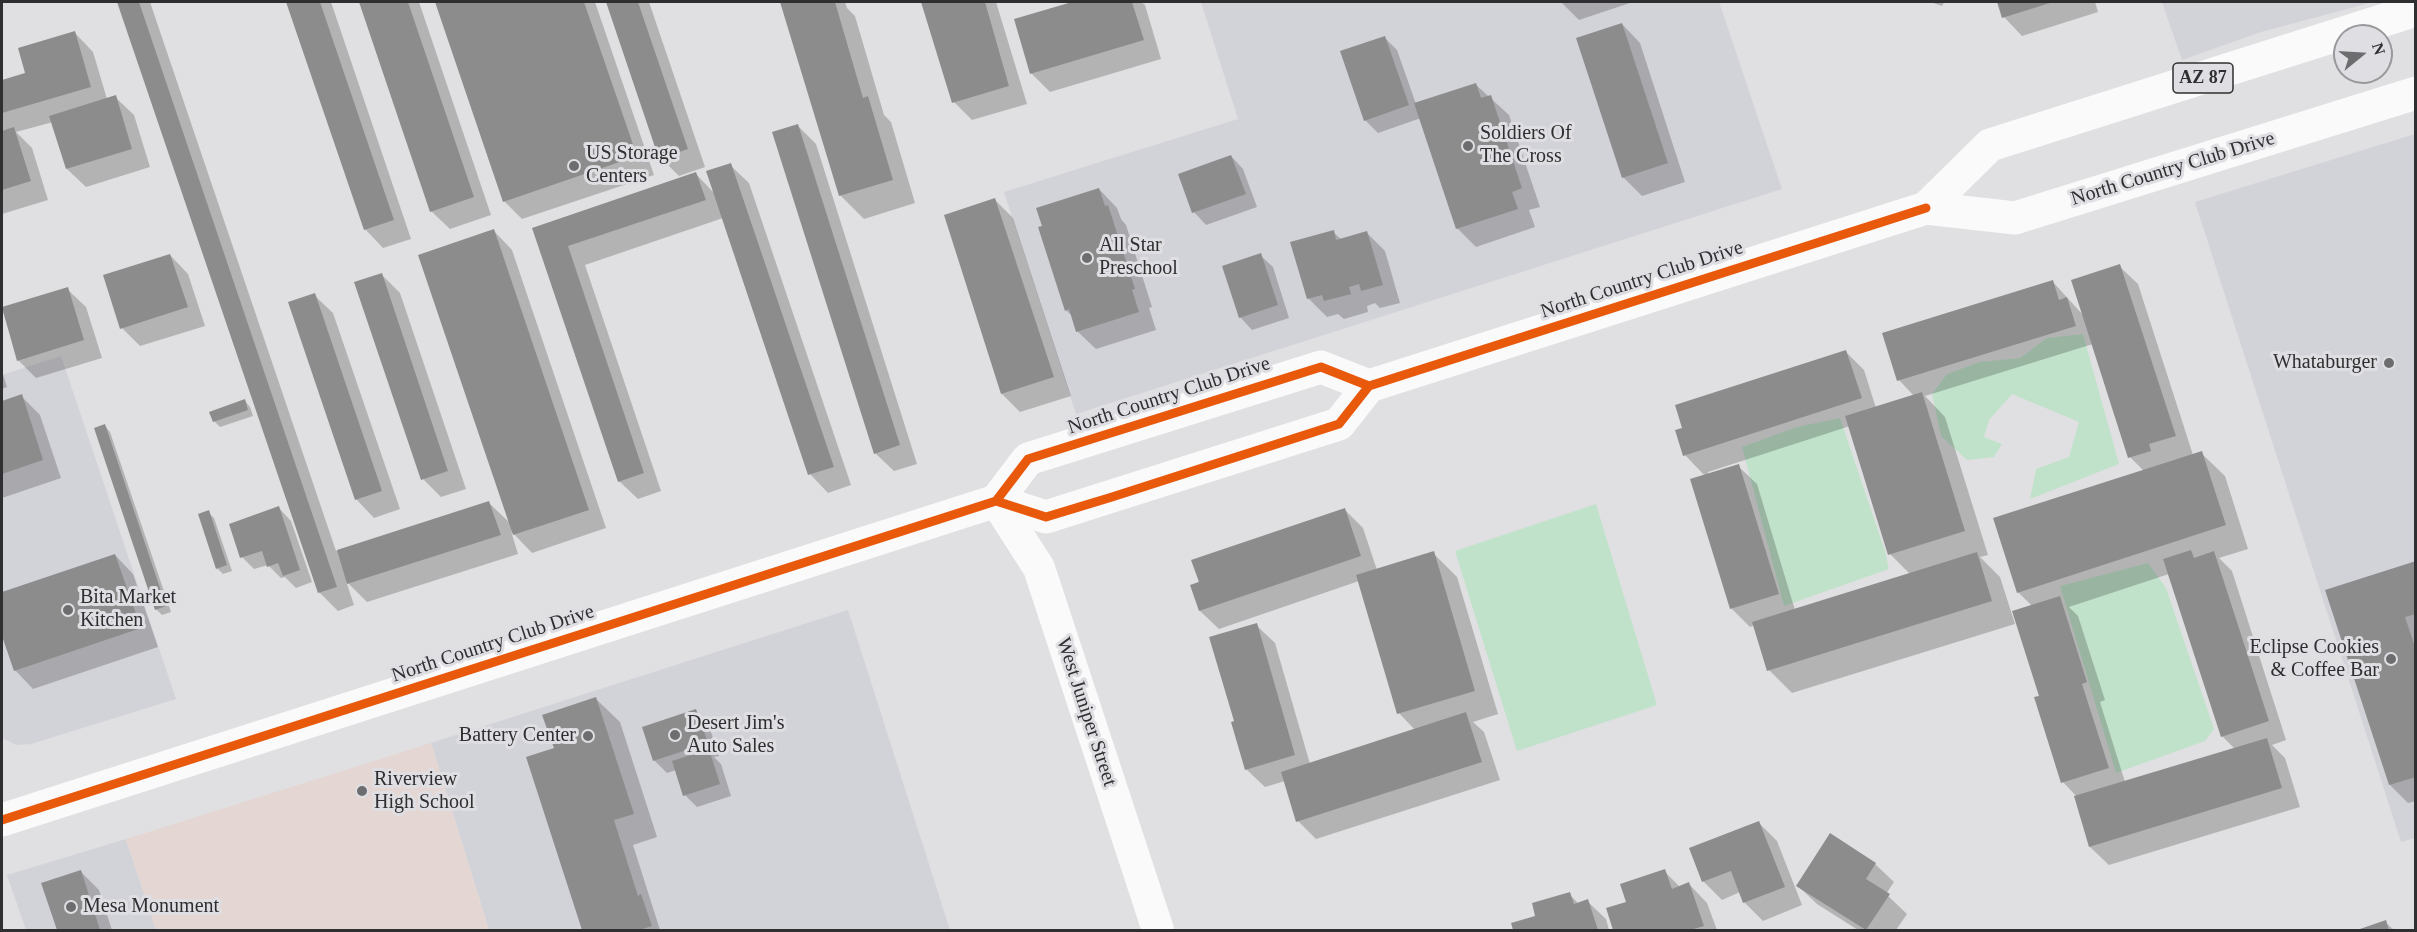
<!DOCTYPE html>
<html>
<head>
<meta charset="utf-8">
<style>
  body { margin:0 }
  #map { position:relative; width:2417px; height:932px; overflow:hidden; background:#e0e0e2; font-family:"Times New Roman",serif }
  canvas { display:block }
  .frame { position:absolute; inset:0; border:3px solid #2f2f31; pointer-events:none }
  .north { position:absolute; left:2333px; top:24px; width:60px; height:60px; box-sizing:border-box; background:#dfdfe3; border:2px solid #99999c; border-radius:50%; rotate:72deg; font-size:16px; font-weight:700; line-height:24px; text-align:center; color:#2f2f31 }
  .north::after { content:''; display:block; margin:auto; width:21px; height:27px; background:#6d6d6f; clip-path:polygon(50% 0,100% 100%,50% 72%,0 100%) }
</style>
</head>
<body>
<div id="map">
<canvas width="2417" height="932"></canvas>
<div class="frame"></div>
<div class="north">N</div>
</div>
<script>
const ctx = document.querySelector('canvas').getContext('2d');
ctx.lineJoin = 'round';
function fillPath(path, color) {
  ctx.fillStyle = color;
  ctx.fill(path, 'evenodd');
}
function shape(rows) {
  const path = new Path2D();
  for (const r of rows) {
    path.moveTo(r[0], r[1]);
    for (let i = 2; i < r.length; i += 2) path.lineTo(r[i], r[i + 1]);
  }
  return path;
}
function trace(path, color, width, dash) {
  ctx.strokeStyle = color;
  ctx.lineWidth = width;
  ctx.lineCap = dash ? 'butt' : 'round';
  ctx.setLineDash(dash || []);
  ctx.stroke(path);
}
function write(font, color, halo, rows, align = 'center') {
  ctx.font = font + ' "Times New Roman",serif';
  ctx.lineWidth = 6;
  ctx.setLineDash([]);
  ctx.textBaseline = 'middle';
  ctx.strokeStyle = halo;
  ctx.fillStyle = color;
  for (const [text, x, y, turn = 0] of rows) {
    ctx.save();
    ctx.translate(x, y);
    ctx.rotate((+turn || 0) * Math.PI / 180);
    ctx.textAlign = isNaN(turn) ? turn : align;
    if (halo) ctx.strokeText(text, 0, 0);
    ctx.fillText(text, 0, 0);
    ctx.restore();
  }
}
fillPath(shape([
  [1201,2,1719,2,1782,189,1076,414,1004,192,1238,119],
  [2162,2,2373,2,2261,32,2182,60],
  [2415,134,2415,838,2401,842,2195,202],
  [61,356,176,699,31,744,16,745,2,738,2,375],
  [848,610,950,930,489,930,431,743],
  [126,839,156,930,26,930,7,875]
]), '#d2d2d9');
fillPath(shape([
  [431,743,489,930,156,930,126,839]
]), '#e4d7d3');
fillPath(shape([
  [2083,334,2119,464,2030,499,2036,469,2069,457,2079,422,2012,394,1989,420,1984,437,2002,444,1994,457,1967,460,1941,436,1932,394,1947,374,1980,362,2020,358,2047,338],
  [1840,418,1885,551,1889,569,1784,606,1742,447,1797,427],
  [1596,504,1657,705,1517,751,1455,551],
  [2148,563,2166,588,2214,729,2205,741,2116,773,2060,586]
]), '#c0e2ca');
fillPath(shape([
  [119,2,150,2,336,551,489,503,511,524,494,231,512,250,606,528,532,553,511,531,518,554,367,602,346,581,354,605,338,611,319,592],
  [288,2,331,2,411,239,383,248,365,229],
  [361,2,419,2,491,215,450,229,431,211],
  [437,2,595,2,654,175,522,219,504,201],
  [608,2,649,2,705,167,679,176,661,158],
  [782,2,845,2,847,8,855,16,884,115,891,122,915,203,864,219,840,195],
  [923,2,996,2,1027,104,972,120,954,102],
  [1077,2,1141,2,1145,5,1161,59,1050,92,1031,73,1015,20],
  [1561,2,1633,2,1579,20],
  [1930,2,1944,2,1942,6],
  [1999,2,2095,2,2098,12,2022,36,2004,17],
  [1622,24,1640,43,1685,182,1642,196,1623,177],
  [75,33,93,52,107,99,115,97,134,115,150,167,86,187,67,169,53,122,16,132,32,148,48,200,2,214,2,82,27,74],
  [1385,38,1397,50,1416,104,1475,84,1509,115,1540,207,1529,210,1535,227,1476,247,1457,228,1421,118,1378,133,1365,120],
  [798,126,816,144,917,464,894,471,875,453],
  [1231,156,1243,169,1257,207,1206,225,1194,212],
  [730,165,749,183,851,485,828,493,810,474,723,218,585,265,661,491,638,499,619,481,534,229,696,174,714,193],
  [1099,189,1117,208,1121,219,1126,225,1152,307,1149,308,1156,330,1096,349,1077,331,1073,317,1066,310],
  [995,200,1013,218,1071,396,1020,412,1002,394,946,216],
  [1333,232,1342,240,1367,233,1385,251,1400,303,1380,308,1375,303,1367,306,1368,312,1344,319,1338,314,1327,317,1308,298],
  [170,255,188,274,205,326,140,346,122,328],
  [1260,255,1273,267,1289,318,1252,330,1240,317],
  [2119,266,2138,284,2193,455,2201,453,2225,476,2248,549,2219,558,2232,571,2286,740,2272,745,2285,758,2300,807,2109,865,2090,847,2077,797,2063,782,2036,698,2041,697,2032,606,2018,592,2144,471,2130,457,2093,344,1925,396,1945,417,1988,555,1980,557,2000,577,2015,624,1792,693,1769,670,1755,625,1750,627,1731,608,1705,476,1685,455,1845,351,1864,370,1876,408,1914,396,1899,380,2052,281,2084,316],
  [1850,426,1890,554,1910,574,1795,610,1757,484,1738,466,1709,475,1708,472],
  [2169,574,2222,736,2235,749,2125,782,2100,702,2105,700,2078,616,2069,607],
  [381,274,400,293,466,489,441,497,423,479],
  [67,289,86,307,102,358,36,378,18,360,2,309],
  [314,295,333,313,400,509,374,518,356,499],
  [2,371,7,387,2,389],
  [21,396,40,415,61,478,2,498,2,403],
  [245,401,250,407,253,416,220,427,214,421],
  [105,426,110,432,171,612,162,615,156,609],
  [279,508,291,521,312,582,296,588,285,577,281,578,268,565,254,569,242,557],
  [1344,509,1363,528,1377,570,1433,553,1457,577,1498,714,1473,722,1484,732,1500,780,1316,839,1298,821,1285,781,1265,787,1246,769,1236,722,1256,625,1275,643,1310,764,1415,730,1399,713,1359,581,1219,629,1200,611,1192,585],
  [208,512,214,518,232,571,223,574,217,568],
  [115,555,133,574,158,647,33,689,15,670,2,631,2,594],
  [2416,562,2416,801,2408,803,2390,785,2327,591],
  [596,699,620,722,657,837,633,845,660,930,583,930,528,758,556,749],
  [696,711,708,723,719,756,714,757,721,764,731,796,697,807,685,795,676,770,667,773,654,760],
  [1759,823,1777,841,1802,905,1763,921,1744,902,1740,892,1722,900,1703,881],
  [1875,864,1894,882,1886,894,1907,914,1896,930,1858,930,1817,904,1798,886],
  [80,871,99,890,112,930,58,930,43,884],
  [1664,871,1680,887,1689,884,1707,903,1717,930,1615,930,1608,909,1628,903],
  [1569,894,1579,904,1587,901,1606,919,1609,930,1514,930,1513,924,1537,917],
  [2385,922,2394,930,2361,930]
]), '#0003');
fillPath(shape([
  [117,2,139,2,337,587,318,593],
  [286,2,320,2,394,220,364,230],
  [359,2,408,2,474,197,430,212],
  [435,2,584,2,637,156,503,202],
  [606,2,638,2,688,149,659,159],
  [780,2,835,2,863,98,868,96,893,180,839,196],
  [921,2,985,2,1009,86,952,103],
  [1072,2,1132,2,1144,40,1030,74,1014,19],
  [1997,2,2053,2,2002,18],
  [1622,23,1668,163,1622,178,1576,38],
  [75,31,91,87,2,113,2,80,25,73,18,48],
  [1385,36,1409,105,1364,121,1340,51],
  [1476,83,1481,98,1491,95,1522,188,1512,192,1518,209,1456,229,1414,103],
  [116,95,132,149,66,169,49,116],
  [798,124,900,445,874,454,772,132],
  [14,127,31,181,2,190,2,131],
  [1231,155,1246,194,1192,213,1178,174],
  [731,163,834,467,808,475,706,171],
  [696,172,706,200,568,246,644,473,618,482,532,228],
  [1099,188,1105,206,1108,205,1135,289,1132,290,1139,312,1076,332,1069,309,1065,311,1038,227,1042,226,1036,208],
  [995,198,1054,377,1001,394,944,215],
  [494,229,589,510,513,535,418,255],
  [1334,230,1336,240,1367,231,1383,285,1361,291,1359,284,1349,287,1351,294,1324,301,1322,295,1307,299,1290,242],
  [1261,253,1278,305,1239,318,1222,266],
  [170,254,188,307,120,329,103,275],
  [2120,264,2176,436,2149,444,2151,451,2128,458,2071,280],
  [382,273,448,471,421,480,354,282],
  [2053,280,2059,300,2067,297,2076,326,1897,381,1882,333],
  [68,287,84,340,17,361,2,307],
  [315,293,382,491,355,500,288,302],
  [1846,350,1862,398,1683,456,1675,430,1682,428,1675,405],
  [1922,392,1965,531,1888,555,1845,416],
  [22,394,43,460,2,474,2,401],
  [245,399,248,410,213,422,209,412],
  [105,424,166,606,155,610,94,428],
  [2202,451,2226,525,2017,593,1993,518],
  [1739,464,1779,594,1730,609,1690,479],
  [489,501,501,535,347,584,337,550],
  [279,506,300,570,283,576,278,563,267,567,262,551,240,558,229,524],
  [1345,508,1361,556,1199,611,1190,585,1199,582,1191,560],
  [209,510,227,565,216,569,198,514],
  [2191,550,2194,558,2214,551,2269,721,2221,737,2163,559],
  [1434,551,1475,691,1397,714,1356,575],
  [1977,552,1992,601,1767,671,1752,622],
  [115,554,141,628,14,671,2,636,2,592],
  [2416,561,2416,614,2405,617,2416,650,2416,777,2389,785,2325,590],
  [2060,596,2087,682,2082,684,2109,768,2061,783,2034,697,2039,696,2012,611],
  [1257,623,1295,755,1245,770,1231,722,1234,721,1209,637],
  [596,697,634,814,614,820,638,896,641,894,652,926,639,930,582,930,526,757,554,748,542,715],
  [696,709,708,743,653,761,642,727],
  [1466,712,1482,762,1296,822,1281,772],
  [2267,738,2282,788,2089,847,2074,796],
  [709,749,720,784,683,796,672,761],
  [1759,821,1785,887,1743,903,1731,871,1702,882,1689,848],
  [1830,833,1876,863,1866,879,1890,894,1866,930,1796,886],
  [1665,869,1672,889,1689,882,1704,926,1690,930,1613,930,1606,908,1626,902,1620,884],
  [81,870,100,930,57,930,41,883],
  [1570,892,1574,904,1588,899,1598,930,1513,930,1511,923,1535,916,1532,903],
  [2386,920,2389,930,2357,930]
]), '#8d8c8d');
trace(shape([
  [996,501,1039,568,1158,930]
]), '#fafafb', 32);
trace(shape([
  [1926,208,1990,145,2416,10],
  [996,501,1046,517,1339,424,1369,386,1926,208,2015,218,2416,93],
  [2,820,996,501,1028,459,1321,367,1369,386]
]), '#fafafb', 33);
trace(shape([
  [996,501,1046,517,1112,497,1339,424,1369,386,1926,208],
  [2,820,996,501,1028,459,1321,367,1369,386]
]), '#e8590c', 9);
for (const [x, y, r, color] of [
  [1468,146,6,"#6d6d6f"],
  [574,166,6,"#6d6d6f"],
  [1087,258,6,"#6d6d6f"],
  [2389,363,6,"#6d6d6f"],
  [68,610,6,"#6d6d6f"],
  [2391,659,6,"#6d6d6f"],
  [675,735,6,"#6d6d6f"],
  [588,736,6,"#6d6d6f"],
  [362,791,6,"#6d6d6f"],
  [71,907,6,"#6d6d6f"]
]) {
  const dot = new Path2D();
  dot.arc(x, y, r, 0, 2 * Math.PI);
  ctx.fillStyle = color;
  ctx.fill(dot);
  trace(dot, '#dfdfe3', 2);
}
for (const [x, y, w] of [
  [2203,78,60]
]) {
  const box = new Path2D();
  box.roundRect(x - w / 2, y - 15, w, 30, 4.5);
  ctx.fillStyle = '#dfdfe3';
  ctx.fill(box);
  trace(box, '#2f2f31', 1.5);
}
write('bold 18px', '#2f2f31', null, [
  ["AZ 87",2203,78]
]);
write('20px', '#2f2f31', '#dfdfe3', [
  ["Soldiers Of",1480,134],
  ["The Cross",1480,157],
  ["US Storage",586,154],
  ["Centers",586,177],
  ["All Star",1099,246],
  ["Preschool",1099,269],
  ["Whataburger",2377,363,"right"],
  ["Bita Market",80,598],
  ["Kitchen",80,621],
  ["Eclipse Cookies",2379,648,"right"],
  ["& Coffee Bar",2379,671,"right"],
  ["Desert Jim's",687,724],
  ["Auto Sales",687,747],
  ["Battery Center",576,736,"right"],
  ["Riverview",374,780],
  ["High School",374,803],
  ["Mesa Monument",83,907]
], 'left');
write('20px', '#2f2f31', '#dfdfe3', [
  ["North Country Club Drive",2173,169,-17],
  ["North Country Club Drive",1642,280,-18],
  ["North Country Club Drive",1169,396,-18],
  ["North Country Club Drive",493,644,-18],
  ["West Juniper Street",1086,712,72]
]);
</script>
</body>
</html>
